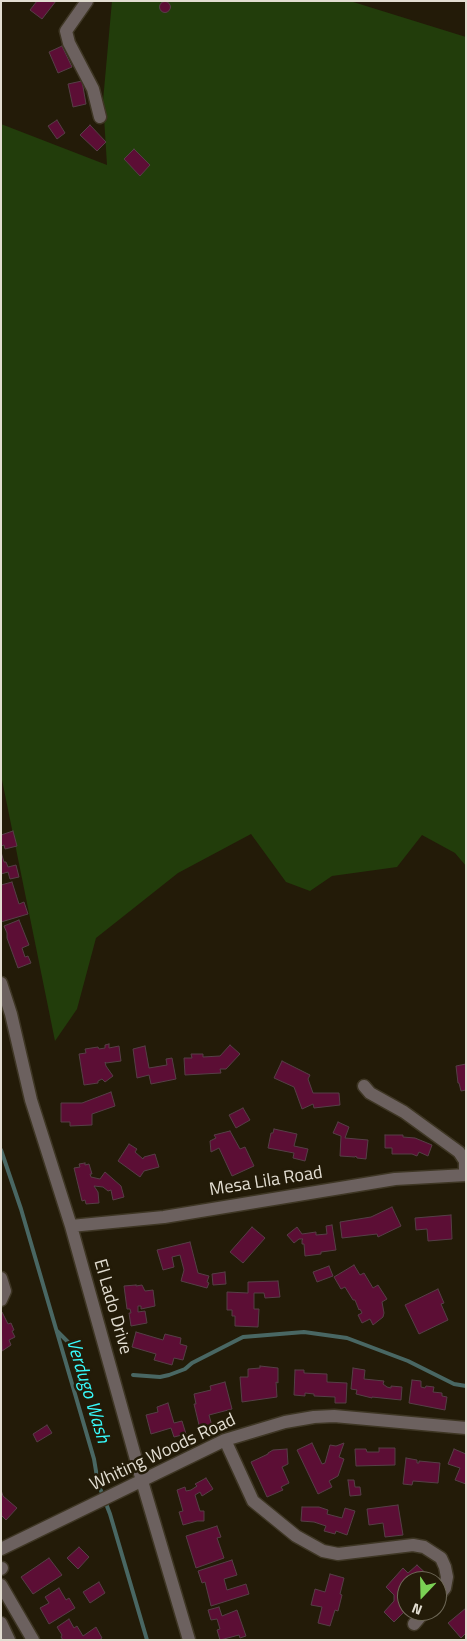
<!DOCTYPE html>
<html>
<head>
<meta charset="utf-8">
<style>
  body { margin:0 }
  #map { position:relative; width:467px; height:1641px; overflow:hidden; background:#231b08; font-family:"Titillium Web",sans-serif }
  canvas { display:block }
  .frame { position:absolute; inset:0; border:2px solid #e2ddd1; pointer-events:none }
  .north { position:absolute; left:397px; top:1571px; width:50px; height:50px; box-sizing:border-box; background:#231b08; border:1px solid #6f6958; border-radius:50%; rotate:201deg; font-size:14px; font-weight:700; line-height:20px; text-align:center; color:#e2ddd1 }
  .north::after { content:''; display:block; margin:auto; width:18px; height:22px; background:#7bd155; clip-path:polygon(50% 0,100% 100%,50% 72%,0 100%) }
</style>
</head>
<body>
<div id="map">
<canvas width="467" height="1641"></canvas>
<div class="frame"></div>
<div class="north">N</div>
</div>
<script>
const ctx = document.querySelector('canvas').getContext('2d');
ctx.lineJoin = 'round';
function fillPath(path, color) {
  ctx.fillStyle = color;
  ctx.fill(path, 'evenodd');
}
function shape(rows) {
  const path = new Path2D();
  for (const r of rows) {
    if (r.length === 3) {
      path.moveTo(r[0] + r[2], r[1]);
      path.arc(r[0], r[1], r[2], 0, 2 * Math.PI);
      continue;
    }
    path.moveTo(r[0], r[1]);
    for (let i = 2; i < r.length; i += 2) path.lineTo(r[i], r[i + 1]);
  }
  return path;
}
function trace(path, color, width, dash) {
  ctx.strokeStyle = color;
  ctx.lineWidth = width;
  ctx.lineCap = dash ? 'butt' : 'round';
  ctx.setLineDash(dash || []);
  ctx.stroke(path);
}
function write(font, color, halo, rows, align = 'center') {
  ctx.font = font + ' "Titillium Web",sans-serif';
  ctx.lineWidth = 5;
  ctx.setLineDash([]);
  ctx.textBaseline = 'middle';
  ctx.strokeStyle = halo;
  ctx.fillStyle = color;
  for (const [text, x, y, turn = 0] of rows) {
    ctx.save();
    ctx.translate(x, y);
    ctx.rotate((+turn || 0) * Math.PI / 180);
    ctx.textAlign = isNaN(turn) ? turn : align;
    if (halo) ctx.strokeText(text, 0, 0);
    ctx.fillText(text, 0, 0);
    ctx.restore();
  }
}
fillPath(shape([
  [112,1,350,1,466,37,466,866,455,853,422,835,397,867,332,876,310,891,286,882,251,834,178,873,96,938,77,1009,55,1041,1,775,1,124,107,165,103,101]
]), '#223d0b');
trace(shape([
  [1,1150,21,1209,94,1459,98,1483,110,1514,147,1640],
  [57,1331,74,1348,79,1358],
  [133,1375,160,1377,169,1375,185,1369,192,1363,243,1337,304,1332,347,1338,408,1361,454,1384,466,1386]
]), '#496763', 4);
const building = shape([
  [37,1,56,1,42,19,30,10,37,1],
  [165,7,5.5],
  [62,46,72,67,58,73,49,52,62,46],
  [82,81,86,104,73,107,68,84,82,81],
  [57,120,65,133,57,139,48,126,57,120],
  [90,125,106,142,97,151,80,135,90,125],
  [134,149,150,165,140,176,124,159,134,149],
  [13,831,17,846,5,849,4,845,1,846,1,835,13,831],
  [1,852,4,862,6,862,8,867,16,865,19,877,10,879,8,872,1,874,1,852],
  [12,882,19,904,24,902,28,914,1,922,1,885,12,882],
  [19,920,29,945,22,948,25,957,28,956,31,963,18,968,7,938,7,933,4,926,19,920],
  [109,1044,109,1048,119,1046,121,1061,106,1063,105,1062,106,1066,113,1076,105,1082,102,1079,98,1081,98,1083,84,1085,79,1054,86,1053,85,1049,98,1047,99,1049,105,1048,105,1045,109,1044],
  [230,1045,240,1054,226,1069,220,1069,221,1073,185,1075,184,1058,192,1058,191,1054,203,1054,203,1057,220,1056,230,1045],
  [145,1046,149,1068,167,1065,166,1059,172,1058,176,1079,151,1084,149,1075,137,1078,133,1049,145,1046],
  [282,1061,310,1075,308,1079,313,1093,339,1093,340,1105,314,1108,313,1104,302,1109,294,1087,274,1078,282,1061],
  [466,1064,466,1090,461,1091,459,1083,458,1083,456,1066,466,1064],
  [111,1092,115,1106,92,1114,92,1125,70,1126,70,1122,61,1122,61,1103,82,1103,111,1092],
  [243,1108,250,1120,236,1128,229,1115,243,1108],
  [338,1122,349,1127,345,1138,368,1140,366,1159,357,1158,356,1156,355,1157,340,1156,341,1136,333,1133,338,1122],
  [274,1129,297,1134,294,1146,308,1149,305,1161,293,1158,294,1153,268,1148,271,1133,273,1133,274,1129],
  [230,1131,240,1149,245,1147,254,1166,232,1176,219,1148,211,1152,210,1141,216,1138,214,1135,230,1131],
  [385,1135,403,1135,403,1137,415,1138,432,1145,428,1156,419,1152,417,1156,412,1154,392,1154,392,1148,385,1148,385,1135],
  [129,1144,137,1149,135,1152,143,1159,144,1157,155,1154,159,1167,144,1171,140,1177,118,1161,129,1144],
  [85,1163,85,1165,89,1164,92,1174,90,1174,91,1177,100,1179,105,1172,121,1186,124,1197,113,1200,111,1190,108,1191,103,1187,94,1186,98,1192,99,1203,86,1204,85,1200,82,1201,74,1168,80,1167,79,1164,85,1163],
  [392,1207,401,1226,378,1237,377,1234,342,1238,340,1222,371,1217,392,1207],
  [451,1215,452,1239,428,1241,427,1229,416,1230,415,1218,451,1215],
  [332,1225,336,1250,321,1252,321,1254,305,1256,304,1244,302,1244,302,1240,303,1239,299,1239,294,1243,287,1235,297,1227,302,1234,316,1232,316,1235,327,1234,326,1226,332,1225],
  [252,1227,265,1238,243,1263,230,1252,252,1227],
  [190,1242,198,1273,209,1276,207,1282,209,1283,207,1288,181,1281,184,1270,180,1255,172,1257,174,1267,163,1270,157,1250,190,1242],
  [354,1265,360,1275,364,1273,373,1288,378,1285,387,1299,382,1302,384,1313,383,1317,373,1325,370,1319,362,1323,358,1315,362,1313,360,1309,359,1310,355,1300,353,1300,345,1287,341,1289,334,1277,354,1265],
  [329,1266,333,1276,317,1282,313,1272,329,1266],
  [225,1272,226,1284,213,1285,212,1274,225,1272],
  [278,1281,280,1297,265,1298,264,1293,254,1293,254,1309,259,1309,258,1327,235,1326,235,1316,232,1316,232,1310,227,1310,227,1292,248,1293,248,1282,278,1281],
  [136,1285,136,1286,142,1285,145,1291,153,1290,155,1306,141,1309,141,1306,138,1306,138,1312,145,1311,147,1323,131,1326,129,1313,131,1313,130,1309,127,1309,124,1286,136,1285],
  [438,1289,444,1303,441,1304,448,1320,419,1334,405,1305,438,1289],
  [1,1312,2,1312,8,1324,11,1323,14,1330,12,1331,15,1337,9,1340,11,1345,2,1351,1,1312],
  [136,1332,163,1340,165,1334,181,1338,180,1344,187,1346,183,1360,174,1358,172,1365,154,1360,156,1354,132,1347,136,1332],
  [260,1366,278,1368,278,1383,276,1382,277,1397,242,1402,240,1377,248,1377,248,1369,260,1368,260,1366],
  [353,1368,365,1370,364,1379,384,1381,383,1384,387,1387,391,1388,391,1386,402,1387,401,1400,372,1397,372,1398,356,1394,357,1390,351,1389,353,1368],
  [295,1370,304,1370,304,1373,327,1374,327,1382,347,1383,346,1403,335,1403,335,1397,314,1396,314,1394,305,1393,305,1396,294,1395,295,1370],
  [412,1380,421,1381,421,1387,425,1388,426,1386,434,1387,433,1392,442,1393,442,1396,447,1397,445,1410,409,1403,412,1380],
  [225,1382,232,1409,209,1415,212,1426,200,1429,194,1404,196,1404,194,1394,211,1390,210,1386,225,1382],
  [168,1403,174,1423,182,1421,186,1434,174,1437,171,1428,151,1434,146,1415,158,1412,157,1407,168,1403],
  [47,1425,52,1433,37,1442,33,1434,47,1425],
  [312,1443,322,1464,325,1463,330,1445,336,1446,344,1443,339,1457,344,1459,338,1476,329,1481,332,1487,318,1494,297,1450,312,1443],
  [379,1448,395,1448,395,1465,356,1466,355,1449,366,1449,367,1452,379,1452,379,1448],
  [287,1449,288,1464,282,1467,289,1483,281,1487,283,1490,267,1497,251,1462,268,1454,268,1453,273,1450,287,1449],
  [454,1449,466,1454,466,1484,455,1480,460,1468,448,1464,454,1449],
  [406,1458,417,1460,417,1463,419,1463,419,1461,440,1463,438,1483,413,1481,412,1485,403,1484,406,1458],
  [206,1478,213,1489,202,1496,200,1492,195,1495,200,1511,204,1511,204,1521,197,1521,183,1525,179,1512,183,1511,177,1490,185,1487,186,1491,191,1490,197,1486,195,1484,206,1478],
  [348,1480,354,1480,355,1487,360,1487,361,1495,350,1496,348,1480],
  [1,1490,3,1496,17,1508,6,1520,1,1515,1,1490],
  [398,1505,403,1535,385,1537,383,1523,369,1525,367,1509,398,1505],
  [302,1507,319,1507,328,1510,327,1514,342,1518,345,1508,355,1511,347,1535,336,1531,335,1534,324,1531,326,1526,314,1522,301,1521,302,1507],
  [217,1526,221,1537,217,1538,224,1558,196,1568,186,1536,217,1526],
  [79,1547,89,1557,78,1569,67,1558,79,1547],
  [49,1558,62,1575,33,1594,21,1577,49,1558],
  [232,1560,237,1575,224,1579,227,1590,246,1584,249,1594,211,1606,205,1582,202,1583,198,1571,232,1560],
  [417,1565,433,1580,407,1581,407,1609,394,1622,384,1612,394,1601,394,1595,386,1587,403,1568,408,1573,417,1565],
  [330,1574,344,1578,340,1594,342,1595,338,1611,335,1610,330,1626,318,1623,322,1607,311,1605,315,1589,325,1592,330,1574],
  [99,1582,105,1593,90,1603,83,1592,99,1582],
  [59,1588,66,1600,69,1598,75,1608,49,1624,40,1608,49,1603,45,1597,59,1588],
  [219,1607,222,1616,237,1610,246,1636,240,1638,239,1635,220,1640,217,1630,220,1629,217,1619,211,1620,208,1610,219,1607],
  [466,1608,466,1633,461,1638,448,1623,466,1608],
  [69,1619,74,1628,77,1626,83,1636,96,1627,102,1638,99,1640,63,1640,61,1637,62,1635,57,1627,69,1619]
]);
fillPath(building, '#5c0e35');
trace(building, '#563f47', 1);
const minor = shape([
  [87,1,66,31,69,43,93,89,100,117],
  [1,983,11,1014,31,1100,71,1226,142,1481,189,1640],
  [364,1086,370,1093,404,1112,459,1152,465,1161,465,1175],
  [71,1226,164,1217,395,1179,466,1175],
  [1,1278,5,1291,1,1300],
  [225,1440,253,1501,296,1536,323,1551,338,1554,413,1545,424,1547,441,1558,445,1567,447,1577,445,1588,437,1598],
  [1,1549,225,1440,285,1422,314,1417,334,1416,466,1428],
  [1,1569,2,1568],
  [1,1585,33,1640],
  [1,1623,9,1640],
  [414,1624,425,1611]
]);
trace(minor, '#3e3624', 15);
trace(minor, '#6c615f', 12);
write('18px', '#e2ddd1', '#231b08', [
  ["Mesa Lila Road",266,1182,-9],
  ["El Lado Drive",112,1307,74],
  ["Whiting Woods Road",163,1453,-25]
]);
write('italic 19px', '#38fcfd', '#231b08', [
  ["Verdugo Wash",87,1391,73]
]);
</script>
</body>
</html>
